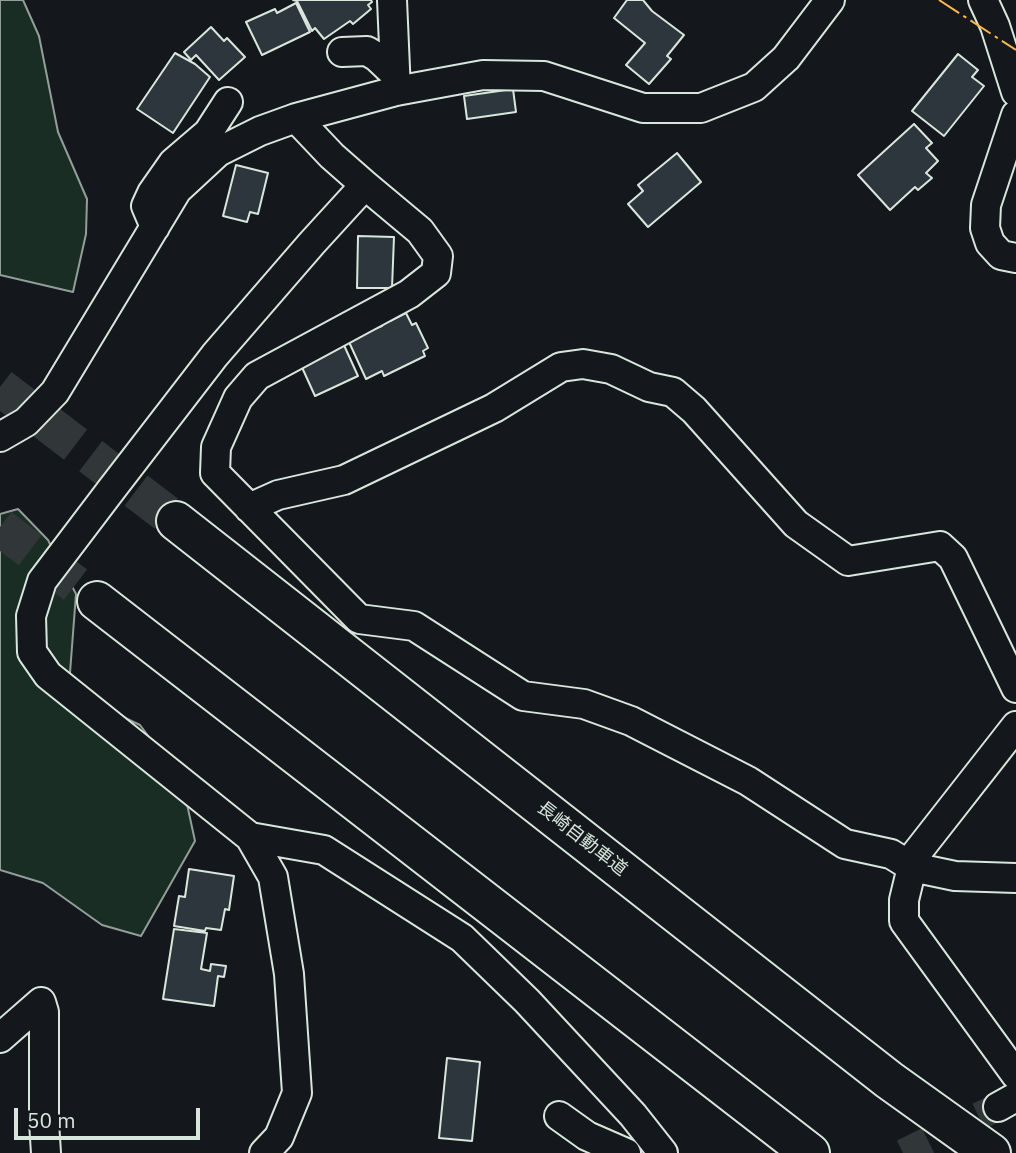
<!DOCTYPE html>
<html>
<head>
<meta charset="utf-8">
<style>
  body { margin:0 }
  #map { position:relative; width:1016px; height:1153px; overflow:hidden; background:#14181c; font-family:"IBM Plex Sans",sans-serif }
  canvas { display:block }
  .scale { position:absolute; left:14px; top:1108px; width:186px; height:32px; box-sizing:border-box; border:4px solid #d8e6dc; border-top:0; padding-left:9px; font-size:21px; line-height:24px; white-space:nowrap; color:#d8e6dc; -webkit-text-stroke:5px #14181c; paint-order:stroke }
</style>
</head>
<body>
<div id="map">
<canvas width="1016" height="1153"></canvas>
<div class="scale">50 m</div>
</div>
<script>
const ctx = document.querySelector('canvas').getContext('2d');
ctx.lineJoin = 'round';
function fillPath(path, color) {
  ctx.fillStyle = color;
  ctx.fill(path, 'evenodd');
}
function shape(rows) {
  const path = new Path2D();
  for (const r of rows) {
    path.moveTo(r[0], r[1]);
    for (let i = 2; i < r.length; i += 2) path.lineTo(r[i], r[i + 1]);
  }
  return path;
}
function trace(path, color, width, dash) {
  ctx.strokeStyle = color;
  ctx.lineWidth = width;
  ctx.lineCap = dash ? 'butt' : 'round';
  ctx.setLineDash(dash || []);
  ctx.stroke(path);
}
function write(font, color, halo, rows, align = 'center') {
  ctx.font = font + ' "IBM Plex Sans","Noto Sans JP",sans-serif';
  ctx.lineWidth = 5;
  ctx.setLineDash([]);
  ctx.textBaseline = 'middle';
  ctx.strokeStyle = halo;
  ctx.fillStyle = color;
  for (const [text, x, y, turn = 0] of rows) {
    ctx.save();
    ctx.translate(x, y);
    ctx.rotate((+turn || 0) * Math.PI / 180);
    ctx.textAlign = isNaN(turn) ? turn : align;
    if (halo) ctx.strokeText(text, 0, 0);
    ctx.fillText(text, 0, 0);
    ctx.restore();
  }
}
const green = shape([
  [0,0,23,0,39,36,58,132,87,199,86,234,73,292,0,275,0,0],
  [18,509,48,540,76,594,69,686,98,705,140,725,182,781,195,841,141,936,102,925,43,883,0,870,0,514,18,509]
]);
fillPath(green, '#1a2d24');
trace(green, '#939e99', 2);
const building = shape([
  [293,0,371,0,372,2,368,5,371,9,353,24,350,21,324,39,315,28,312,31,297,1,293,0],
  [643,0,652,11,684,35,667,56,671,59,649,84,626,65,645,43,614,18,627,0,643,0],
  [296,3,310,32,262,55,246,22,275,9,277,13,296,3],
  [211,27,224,41,227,38,245,57,219,80,196,55,191,60,184,52,211,27],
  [175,53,195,64,210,77,173,133,137,109,175,53],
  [958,54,978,70,972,77,984,86,944,136,912,111,958,54],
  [513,89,516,112,467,119,464,96,513,89],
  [914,124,932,143,926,148,938,161,926,173,932,178,918,190,915,187,890,210,858,175,914,124],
  [677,153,701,182,648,227,628,204,643,191,638,185,677,153],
  [236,165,268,173,258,214,250,212,247,222,223,216,236,165],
  [358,236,394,237,392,288,357,288,358,236],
  [406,313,412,325,416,323,428,348,423,351,425,356,384,376,382,371,366,379,349,342,373,326,374,329,382,326,380,321,389,317,390,321,406,313],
  [343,343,358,376,315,396,300,363,343,343],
  [189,869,234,876,229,910,225,909,221,930,206,928,205,931,174,926,179,896,185,897,189,869],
  [174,929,207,933,201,969,210,971,211,964,226,966,224,977,218,976,214,1006,163,999,174,929],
  [447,1058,480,1062,472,1141,439,1138,447,1058]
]);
fillPath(building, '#2c363c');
trace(building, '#d8e6dc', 2);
trace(shape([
  [903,1153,998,1107]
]), '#313739', 28, [28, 14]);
trace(shape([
  [0,387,176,521],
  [0,527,97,601]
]), '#313739', 38, [38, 19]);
const minor = shape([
  [392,0,396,91],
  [983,0,995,26,1016,92],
  [342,52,367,51,377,57,395,74],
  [1016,115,986,205,985,228,990,243,1001,255,1016,258],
  [365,185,420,231,438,256,436,273,409,294,257,376,238,398,216,447,215,473,359,619,414,626,523,696,584,704,631,721,748,781,845,844,891,854,912,867],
  [155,227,146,206,152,193,173,163,208,133,228,102],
  [0,437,26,422,55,392,177,190,218,152,260,131,296,118,396,91,483,75,544,76,643,108,701,108,754,87,786,58,830,0],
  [249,508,278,495,344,480,494,408,561,367,583,364,611,369,649,387,673,392,694,410,796,524,848,561,940,546,953,558,1016,688],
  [250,837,324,850,462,938,527,1001,633,1115,663,1153],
  [908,864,1016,726],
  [1016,878,955,876,912,867,904,900,904,921,1016,1075],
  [0,1038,41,1002,44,1012,44,1122,46,1153],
  [998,1107,1016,1097],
  [559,1116,587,1136,626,1153],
  [264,1153,279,1137,297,1093,289,974,273,877,250,837,48,675,32,652,31,616,42,581,111,490,215,355,312,243,365,185,332,156,296,118]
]);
const highway = shape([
  [176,521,889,1080,991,1153],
  [97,601,810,1153]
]);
trace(minor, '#d8e6dc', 32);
trace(highway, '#d8e6dc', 42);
trace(minor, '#14181c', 28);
trace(highway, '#14181c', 38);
trace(shape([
  [939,0,1016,50]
]), '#ffb74d', 2, [24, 5, 3.5, 5]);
write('18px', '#d8e6dc', '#14181c', [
  ["長崎自動車道",582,839,38]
]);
</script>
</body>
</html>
